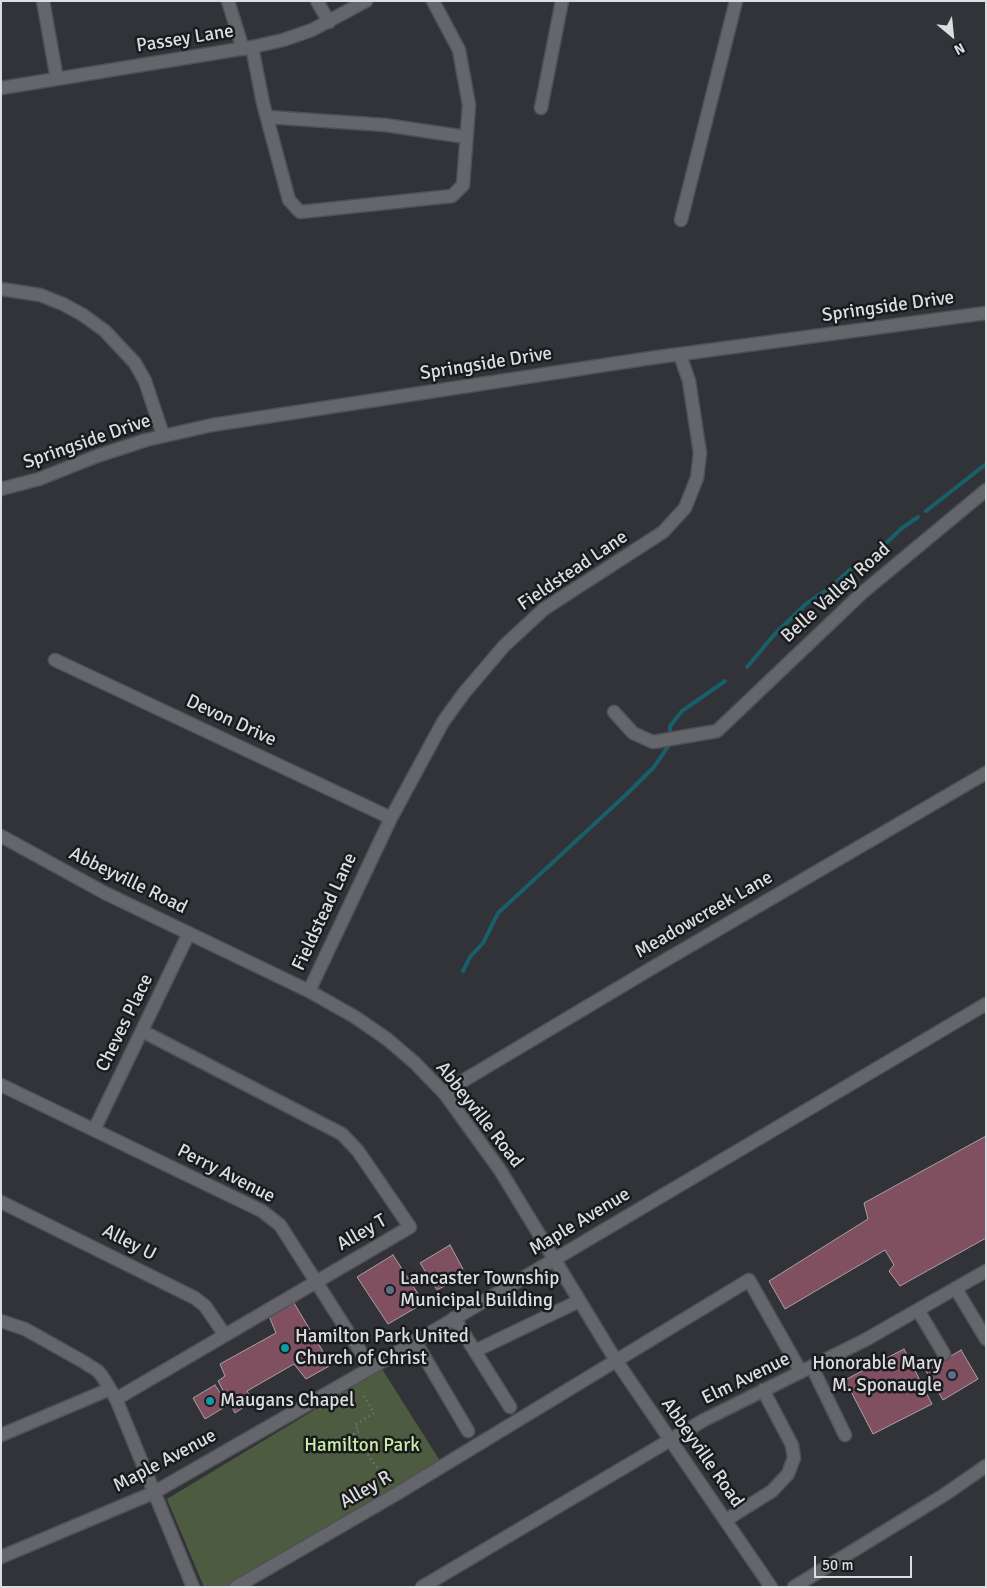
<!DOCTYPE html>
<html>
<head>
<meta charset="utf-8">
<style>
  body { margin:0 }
  #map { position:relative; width:987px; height:1588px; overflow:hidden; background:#313338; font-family:Signika,sans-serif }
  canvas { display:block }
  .frame { position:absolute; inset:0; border:2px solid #dcdde0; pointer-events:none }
  .north { position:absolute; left:927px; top:10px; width:50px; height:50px; -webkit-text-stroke:4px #1a1b1d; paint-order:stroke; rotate:152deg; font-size:14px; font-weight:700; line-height:20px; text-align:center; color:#dcdde0 }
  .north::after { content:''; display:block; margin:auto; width:18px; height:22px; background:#dcdde0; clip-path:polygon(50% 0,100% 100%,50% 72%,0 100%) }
  .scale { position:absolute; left:814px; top:1556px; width:98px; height:22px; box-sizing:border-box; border:2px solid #dcdde0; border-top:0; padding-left:6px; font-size:15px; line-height:18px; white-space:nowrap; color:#dcdde0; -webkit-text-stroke:4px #1a1b1d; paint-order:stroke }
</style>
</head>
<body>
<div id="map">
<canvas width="987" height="1588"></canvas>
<div class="frame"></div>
<div class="north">N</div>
<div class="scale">50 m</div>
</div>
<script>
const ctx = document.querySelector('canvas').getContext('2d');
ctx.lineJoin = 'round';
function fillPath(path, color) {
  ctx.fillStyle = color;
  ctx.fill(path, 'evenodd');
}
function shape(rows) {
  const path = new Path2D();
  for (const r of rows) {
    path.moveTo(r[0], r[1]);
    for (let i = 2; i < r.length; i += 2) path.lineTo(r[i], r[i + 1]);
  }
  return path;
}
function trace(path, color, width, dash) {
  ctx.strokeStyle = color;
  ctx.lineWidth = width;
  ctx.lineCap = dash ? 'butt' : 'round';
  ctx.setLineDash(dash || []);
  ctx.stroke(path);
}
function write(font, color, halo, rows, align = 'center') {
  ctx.font = font + ' Signika,sans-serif';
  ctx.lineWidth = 5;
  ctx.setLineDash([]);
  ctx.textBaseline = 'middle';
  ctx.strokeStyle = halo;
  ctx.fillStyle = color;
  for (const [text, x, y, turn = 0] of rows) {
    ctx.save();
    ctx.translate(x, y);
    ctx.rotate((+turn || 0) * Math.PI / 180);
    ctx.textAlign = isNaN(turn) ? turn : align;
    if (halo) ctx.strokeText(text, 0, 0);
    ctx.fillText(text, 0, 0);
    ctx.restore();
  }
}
fillPath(shape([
  [382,1369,442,1464,231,1587,204,1587,167,1499]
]), '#4d5c40');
trace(shape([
  [926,511,986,464],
  [833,585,851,569,864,564,902,528,918,517],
  [747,667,773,636,806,604,825,591],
  [670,734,670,726,682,711,725,681],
  [463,971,470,957,483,943,498,913,630,791,654,767,669,745]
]), '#185f6a', 4);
const building = shape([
  [986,1136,986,1238,900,1286,889,1271,894,1265,885,1250,785,1309,769,1281,868,1219,864,1203,986,1136],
  [450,1245,463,1269,445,1279,448,1284,437,1290,420,1263,450,1245],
  [393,1255,424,1303,388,1324,357,1277,393,1255],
  [294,1303,331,1365,306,1379,294,1364,247,1391,253,1401,235,1413,218,1381,225,1376,220,1364,276,1333,269,1316,294,1303],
  [904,1349,932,1404,873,1434,845,1380,904,1349],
  [961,1350,978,1379,943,1400,926,1371,961,1350],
  [215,1385,228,1405,205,1419,193,1398,215,1385]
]);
fillPath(building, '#815060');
trace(building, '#a9a2a4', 1);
const minor = shape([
  [43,1,57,79],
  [228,1,243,49],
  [317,1,329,22],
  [252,47,263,103,289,200,300,212,452,196,463,185,469,105,459,50,433,1],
  [1,88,252,47,283,40,312,30,366,1],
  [541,108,562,1],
  [267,117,385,125,466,137],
  [681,220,736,1],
  [1,289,40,295,63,304,83,315,105,331,135,363,145,381,163,435],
  [1,489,39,479,97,456,146,440,212,425,651,358,986,313],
  [55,660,391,818],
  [614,712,633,733,653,742,717,731,862,593,986,490],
  [1,836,105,893,309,991,355,1017,387,1039,415,1063,445,1094,500,1170,615,1359,771,1587],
  [309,991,391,818,443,722,464,693,504,646,544,609,663,532,685,508,697,478,700,453,689,381,680,355],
  [1,1085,262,1211,280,1225,371,1368],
  [445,1094,461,1082,657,965,986,773],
  [94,1130,189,933],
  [1,1202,195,1298,205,1306,225,1335],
  [956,1289,986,1339],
  [918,1310,944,1354],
  [454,1318,510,1407],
  [1,1321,25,1329,82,1361,98,1371,104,1379,116,1399,193,1587],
  [415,1341,468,1431],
  [475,1351,579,1301],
  [812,1367,845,1435],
  [116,1399,410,1227,358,1151,342,1134,142,1031],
  [1,1435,110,1389],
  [726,1520,772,1491,788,1474,794,1458,792,1445,763,1390],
  [1,1557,153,1493,371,1368,986,1004],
  [236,1587,398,1493,749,1280,801,1372],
  [422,1587,704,1420,865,1340,986,1271],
  [794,1587,944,1495,986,1466]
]);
trace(minor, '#505155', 15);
trace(shape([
  [364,1396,374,1413,355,1425,359,1431,354,1434,388,1484]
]), '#7a7c80', 2.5, [1, 4]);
trace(minor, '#64666b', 12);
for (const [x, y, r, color] of [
  [390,1290,5,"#5c6f8a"],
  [285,1348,5,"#0f9aa8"],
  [952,1375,5,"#5c6f8a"],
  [210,1401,5,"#0f9aa8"]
]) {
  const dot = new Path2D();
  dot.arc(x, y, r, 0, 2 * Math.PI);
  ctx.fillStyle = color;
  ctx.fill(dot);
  trace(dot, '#1a1b1d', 2);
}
write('19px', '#dcdde0', '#1a1b1d', [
  ["Passey Lane",185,39,-9],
  ["Springside Drive",888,307,-8],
  ["Springside Drive",486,364,-9],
  ["Springside Drive",87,442,-19],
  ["Fieldstead Lane",573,571,-34],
  ["Belle Valley Road",836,593,-42],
  ["Devon Drive",231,721,25],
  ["Abbeyville Road",128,881,26],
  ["Fieldstead Lane",325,912,-65],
  ["Meadowcreek Lane",704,915,-30],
  ["Cheves Place",125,1023,-64],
  ["Abbeyville Road",479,1115,52],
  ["Perry Avenue",226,1174,27],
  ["Maple Avenue",580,1222,-31],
  ["Alley T",362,1233,-30],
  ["Alley U",129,1243,27],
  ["Elm Avenue",746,1379,-26],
  ["Abbeyville Road",702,1453,55],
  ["Maple Avenue",165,1461,-28],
  ["Alley R",366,1490,-30]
]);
write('19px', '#dcdde0', '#1a1b1d', [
  ["Lancaster Township",400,1279],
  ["Municipal Building",400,1301],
  ["Hamilton Park United",295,1337],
  ["Church of Christ",295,1359],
  ["Honorable Mary",942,1364,"right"],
  ["M. Sponaugle",942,1386,"right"],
  ["Maugans Chapel",220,1401]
], 'left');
write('19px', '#c9eea8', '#1a1b1d', [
  ["Hamilton Park",362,1446]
]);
</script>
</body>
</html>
